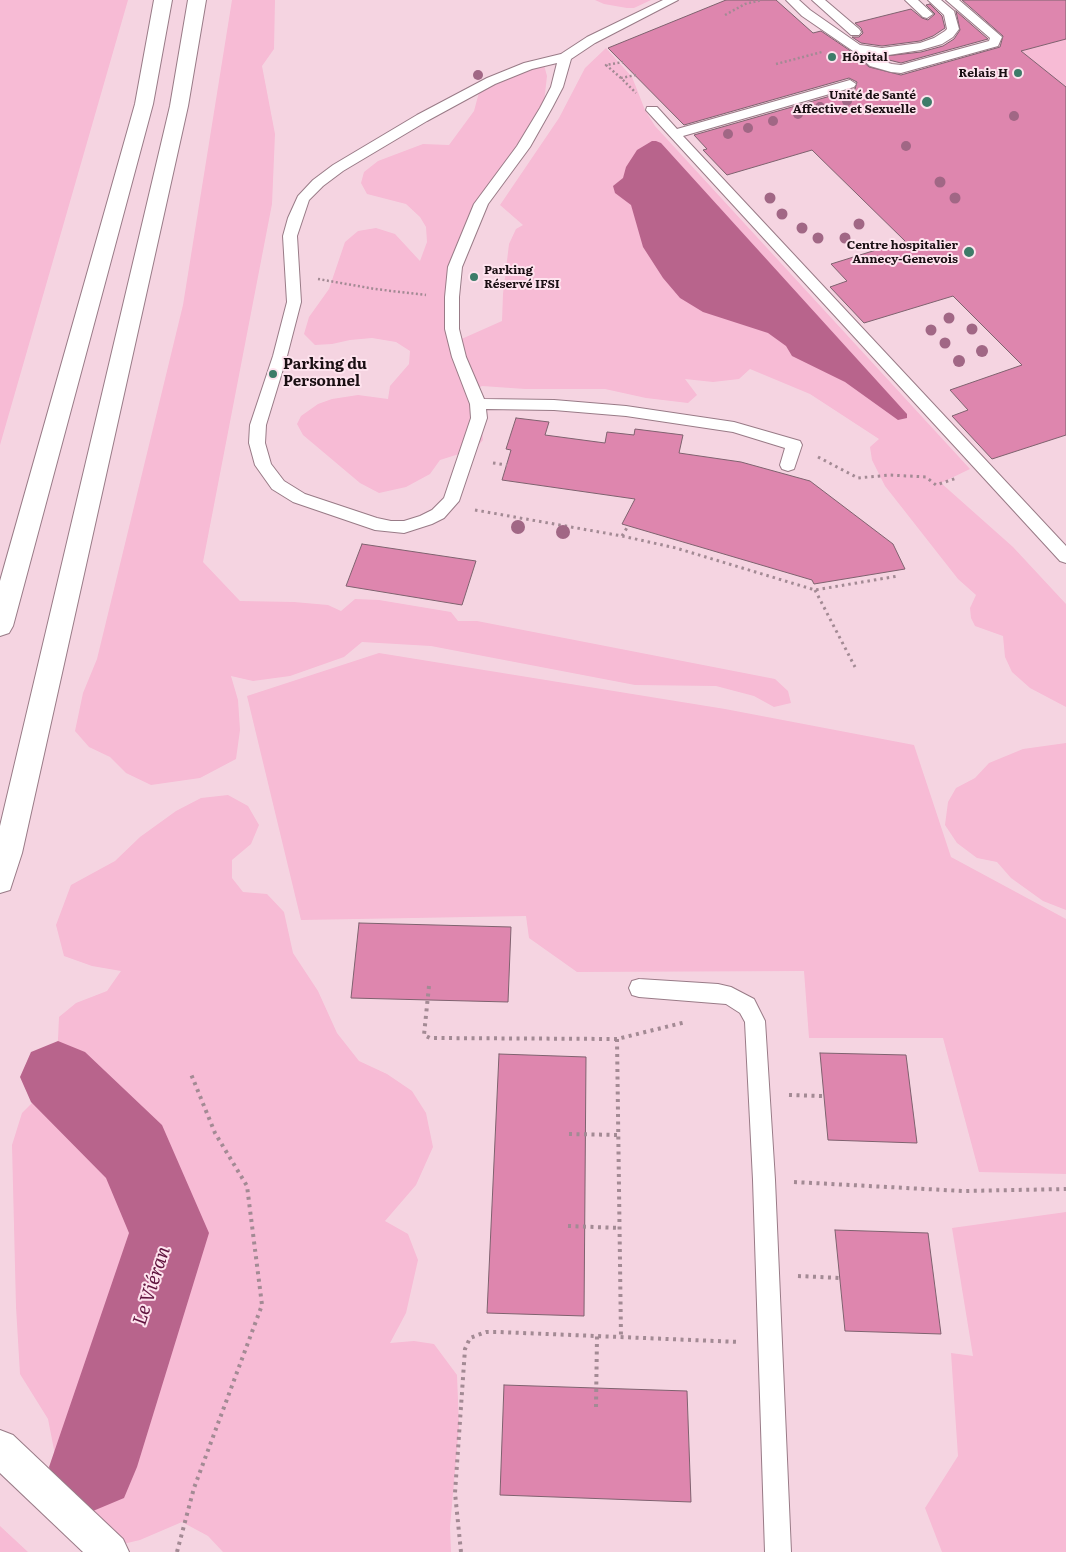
<!DOCTYPE html>
<html>
<head>
<meta charset="utf-8">
<style>
  body { margin:0 }
  canvas { display:block; background:#f5d4e1 }
</style>
</head>
<body>
<canvas width="1066" height="1552"></canvas>
<script>
const ctx = document.querySelector('canvas').getContext('2d');
ctx.lineJoin = 'round';
function fillPath(path, color) {
  ctx.fillStyle = color;
  ctx.fill(path, 'evenodd');
}
function shape(rows) {
  const path = new Path2D();
  for (const r of rows) {
    path.moveTo(r[0], r[1]);
    for (let i = 2; i < r.length; i += 2) path.lineTo(r[i], r[i + 1]);
  }
  return path;
}
function trace(path, color, width, dash) {
  ctx.strokeStyle = color;
  ctx.lineWidth = width;
  ctx.lineCap = dash ? 'butt' : 'round';
  ctx.setLineDash(dash || []);
  ctx.stroke(path);
}
function write(font, color, halo, rows, align = 'center') {
  ctx.font = font + ' Literata,serif';
  ctx.lineWidth = 4;
  ctx.setLineDash([]);
  ctx.textBaseline = 'middle';
  ctx.strokeStyle = halo;
  ctx.fillStyle = color;
  for (const [text, x, y, turn = 0] of rows) {
    ctx.save();
    ctx.translate(x, y);
    ctx.rotate((+turn || 0) * Math.PI / 180);
    ctx.textAlign = isNaN(turn) ? turn : align;
    if (halo) ctx.strokeText(text, 0, 0);
    ctx.fillText(text, 0, 0);
    ctx.restore();
  }
}
fillPath(shape([
  [0,0,128,0,0,445],
  [232,0,275,0,274,49,262,66,275,134,272,204,203,562,240,601,294,602,328,605,341,611,355,599,379,600,451,612,458,621,477,621,775,679,788,691,791,703,774,707,754,696,716,686,635,685,431,646,362,642,344,657,290,676,253,681,231,676,238,700,240,730,236,759,200,778,151,785,126,773,110,757,89,747,75,731,83,693,97,659,183,305],
  [595,0,651,0,634,8,627,8,604,4],
  [1066,39,1066,87,1021,51],
  [606,48,632,77,645,110,655,126,970,469,941,483,1013,547,1066,604,1066,707,1030,688,1012,672,1005,657,1003,636,975,626,971,618,970,608,976,595,958,579,885,486,872,460,870,447,879,439,810,394,750,369,739,379,713,382,685,379,697,395,688,403,646,398,605,389,525,389,482,386,469,393,481,419,483,440,475,449,440,460,430,474,406,487,379,493,360,483,303,435,297,424,301,416,318,404,332,399,358,395,388,399,390,386,409,364,410,351,396,342,372,338,350,340,332,344,315,345,304,334,309,317,329,289,345,242,358,231,376,228,395,234,420,261,427,242,426,227,420,217,406,204,367,194,361,183,364,172,378,161,423,144,449,145,474,111,481,85,544,65,547,76,541,129,494,187,449,279,457,341,502,321,503,294,509,244,516,229,523,225,500,205,559,118,585,68],
  [379,653,725,709,914,745,951,857,1066,919,1066,1174,979,1172,943,1038,809,1038,804,971,577,972,529,938,526,916,301,920,247,696],
  [1066,743,1066,910,1043,901,1011,878,997,862,977,858,957,843,945,825,948,802,956,788,975,778,989,763,1023,749],
  [228,795,248,806,259,825,251,844,232,860,232,878,243,892,267,894,284,912,293,953,318,991,337,1033,359,1061,387,1074,412,1091,426,1113,433,1147,416,1185,385,1221,408,1234,418,1260,406,1313,390,1343,414,1341,434,1344,457,1375,459,1426,450,1527,451,1552,223,1552,208,1536,182,1522,140,1540,110,1547,68,1500,56,1460,48,1419,20,1374,16,1307,12,1145,22,1113,45,1090,57,1062,59,1017,76,1003,107,991,121,971,92,966,64,956,56,925,71,885,115,861,140,837,176,811,201,798],
  [1066,1212,1066,1552,942,1552,925,1508,958,1456,951,1353,973,1356,952,1228],
  [0,1526,28,1552,0,1552]
]), '#f7bbd5');
fillPath(shape([
  [652,141,656,141,661,143,907,414,907,418,898,420,845,382,792,356,786,346,768,333,703,312,680,298,663,278,643,247,631,205,615,193,613,186,623,178,626,167,637,150]
]), '#b8648c');
fillPath(shape([
  [58,1041,85,1052,162,1125,209,1233,137,1467,124,1498,93,1511,62,1498,49,1467,129,1233,106,1178,31,1102,20,1077,31,1052,58,1041]
]), '#b8648c');
const building = shape([
  [726,0,776,0,813,33,821,31,852,52,869,67,901,75,1000,47,1003,36,962,0,1066,0,1066,39,1021,51,1066,87,1066,435,992,459,952,416,968,410,950,390,1022,365,953,296,864,323,830,287,847,281,831,264,905,241,812,150,727,175,703,150,707,149,694,135,855,89,857,82,849,78,684,125,608,48,726,0],
  [930,4,942,16,945,28,933,36,920,41,882,46,861,43,852,37,859,37,863,33,861,28,855,23,911,9,922,18,928,20,935,14,926,5,930,4],
  [956,11,988,39,901,63,877,57,921,52,943,46,954,39,960,30,956,11],
  [516,418,549,422,545,435,605,443,607,432,634,435,635,429,683,435,679,453,741,462,810,481,893,544,905,569,814,584,812,580,622,524,635,499,502,480,511,450,506,449,516,418],
  [362,544,476,561,462,605,346,586,362,544],
  [359,923,511,927,508,1002,351,998,359,923],
  [820,1053,906,1055,917,1143,828,1140,820,1053],
  [499,1054,586,1057,584,1316,487,1313,499,1054],
  [835,1230,928,1233,941,1334,845,1331,835,1230],
  [504,1385,687,1391,691,1502,500,1495,504,1385]
]);
fillPath(building, '#de86ae');
trace(building, '#7f626f', 1);
const service = shape([
  [663,0,678,0,595,43,571,59,563,87,552,108,530,147,488,204,462,267,459,297,459,329,466,357,484,399,554,400,626,406,734,422,800,441,802,445,794,469,788,471,782,469,780,465,785,448,733,432,626,416,554,410,486,409,487,418,459,501,444,518,432,524,404,533,375,530,293,502,272,489,255,465,249,443,250,425,273,356,287,302,283,236,288,218,298,196,313,180,333,165,417,115,487,78,524,63,561,54,587,37,663,0],
  [557,63,551,87,540,108,517,146,474,204,448,267,445,297,445,329,452,357,470,404,471,418,444,498,432,510,420,516,404,521,391,521,377,518,305,494,284,481,271,464,265,443,266,425,287,356,301,302,297,236,309,200,323,186,343,171,427,121,495,84,532,69,557,63],
  [786,0,799,0,810,10,860,45,882,48,920,43,934,38,945,31,947,29,944,15,928,0,941,0,954,11,959,29,953,37,942,44,921,50,882,56,871,54,878,60,892,64,901,65,989,41,990,38,946,0,959,0,1002,37,998,46,901,73,891,72,870,66,853,51,802,16,786,0],
  [812,0,825,0,859,29,861,32,859,35,851,35,812,0],
  [905,0,918,0,933,14,927,18,923,17,905,0],
  [850,80,856,84,854,87,683,136,1066,546,1066,563,1060,561,646,110,647,107,657,107,677,129,850,80],
  [639,979,718,984,731,987,754,999,765,1021,775,1180,791,1552,765,1552,753,1180,745,1022,740,1013,726,1004,639,997,632,995,629,988,632,981,639,979]
]);
const minor = shape([
  [0,1430,13,1435,123,1539,129,1552,83,1552,0,1473,0,1430]
]);
const motorway = shape([
  [154,0,172,0,153,104,13,626,9,633,0,636,0,581,135,104,154,0],
  [188,0,206,0,188,106,22,853,10,890,0,893,0,826,170,106,188,0]
]);
trace(service, '#997b87', 2);
trace(minor, '#997b87', 2);
trace(motorway, '#997b87', 2);
trace(shape([
  [725,15,745,4,762,0],
  [776,64,822,52],
  [636,75,621,78,636,93],
  [621,78,606,65,623,62],
  [318,279,375,289,426,295]
]), '#a38a94', 2.5, [2, 2.5]);
trace(shape([
  [818,457,858,478,890,475,926,477,936,485,957,478],
  [493,463,507,465],
  [475,510,622,536,676,548,815,590,898,576],
  [622,536,628,526],
  [815,590,855,667]
]), '#a38a94', 3, [2.5, 4]);
trace(shape([
  [429,986,424,1035,430,1038,617,1039,686,1022],
  [617,1039,621,1337],
  [789,1095,823,1096],
  [569,1134,619,1135],
  [794,1182,963,1191,1066,1189],
  [568,1226,620,1228],
  [798,1276,840,1278],
  [596,1407,597,1336],
  [177,1552,194,1488,262,1305,247,1186,215,1133,191,1074],
  [461,1552,455,1493,465,1349,470,1338,486,1332,499,1332,740,1342]
]), '#a38a94', 4, [3, 4.5]);
fillPath(service, '#fff');
fillPath(minor, '#fff');
fillPath(motorway, '#fff');
ctx.fillStyle = '#a16785';
for (const [x, y, r] of [
  [478,75,5],
  [847,101,5],
  [820,107,5],
  [798,114,5],
  [1014,116,5],
  [773,121,5],
  [748,128,5],
  [728,134,5],
  [906,146,5],
  [940,182,5.5],
  [770,198,5.5],
  [955,198,5.5],
  [782,214,5.5],
  [859,224,5.5],
  [802,228,5.5],
  [818,238,5.5],
  [845,238,5.5],
  [949,318,5.5],
  [972,329,5.5],
  [931,330,5.5],
  [945,343,5.5],
  [982,351,6],
  [959,361,6],
  [518,527,7],
  [563,532,7]
]) {
  ctx.beginPath();
  ctx.arc(x, y, r, 0, 2 * Math.PI);
  ctx.fill();
}
for (const [x, y, r, color] of [
  [832,57,5,"#3d7c69"],
  [1018,73,5,"#3d7c69"],
  [927,102,6,"#3d7c69"],
  [969,252,6,"#3d7c69"],
  [474,277,5,"#3d7c69"],
  [273,374,5,"#3d7c69"]
]) {
  const dot = new Path2D();
  dot.arc(x, y, r, 0, 2 * Math.PI);
  ctx.fillStyle = color;
  ctx.fill(dot);
  trace(dot, '#fee3ee', 2);
}
write('bold 12px', '#1a0f13', '#fee3ee', [
  ["Hôpital",842,57,"left"],
  ["Relais H",1008,73],
  ["Unité de Santé",916,95],
  ["Affective et Sexuelle",916,109],
  ["Centre hospitalier",958,245],
  ["Annecy-Genevois",958,259],
  ["Parking",484,270,"left"],
  ["Réservé IFSI",484,284,"left"]
], 'right');
write('bold 15px', '#1a0f13', '#fee3ee', [
  ["Parking du",283,365],
  ["Personnel",283,382]
], 'left');
write('italic 19px', '#60133e', '#fee3ee', [
  ["Le Viéran",152,1286,-72]
]);
</script>
</body>
</html>
